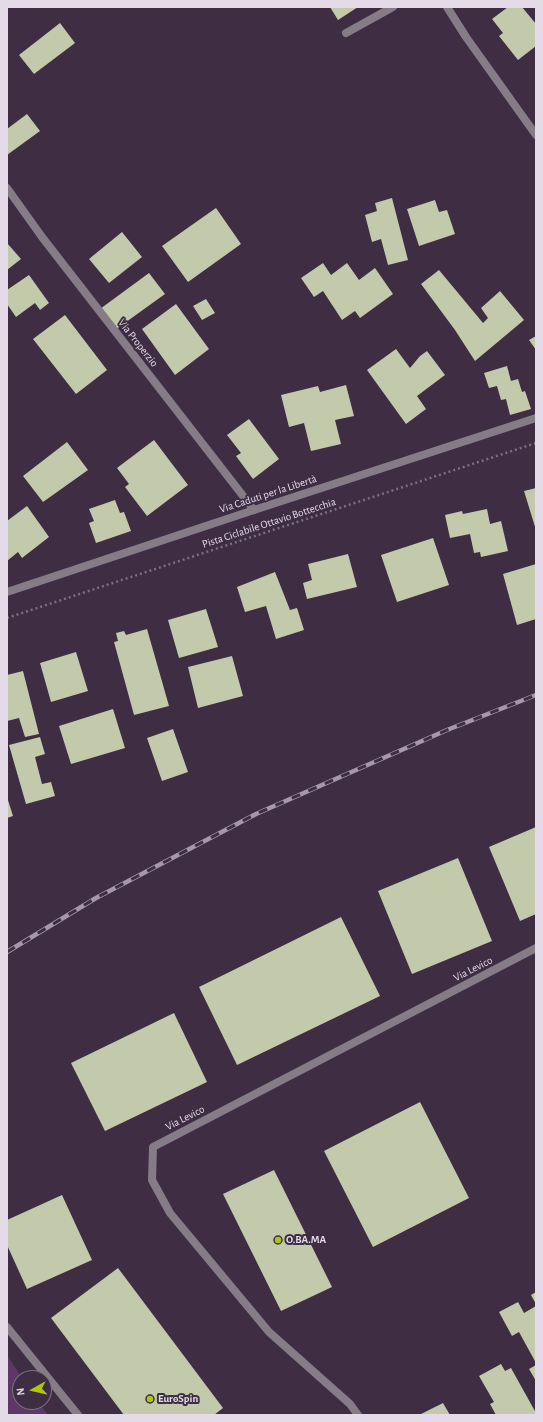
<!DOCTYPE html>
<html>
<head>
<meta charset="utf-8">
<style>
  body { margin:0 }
  #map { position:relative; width:543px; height:1422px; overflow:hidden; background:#3e2d43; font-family:"Alegreya Sans",sans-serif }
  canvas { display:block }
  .frame { position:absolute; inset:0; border:8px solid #e4dae8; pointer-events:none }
  .north { position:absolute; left:12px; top:1370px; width:40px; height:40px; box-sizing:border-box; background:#3e2d43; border:1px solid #807285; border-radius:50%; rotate:262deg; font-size:11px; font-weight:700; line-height:16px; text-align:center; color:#e4dae8 }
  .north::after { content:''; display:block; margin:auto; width:14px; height:18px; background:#aec60b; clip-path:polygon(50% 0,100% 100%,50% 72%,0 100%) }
</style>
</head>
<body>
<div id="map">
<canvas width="543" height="1422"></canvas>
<div class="frame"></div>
<div class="north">N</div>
</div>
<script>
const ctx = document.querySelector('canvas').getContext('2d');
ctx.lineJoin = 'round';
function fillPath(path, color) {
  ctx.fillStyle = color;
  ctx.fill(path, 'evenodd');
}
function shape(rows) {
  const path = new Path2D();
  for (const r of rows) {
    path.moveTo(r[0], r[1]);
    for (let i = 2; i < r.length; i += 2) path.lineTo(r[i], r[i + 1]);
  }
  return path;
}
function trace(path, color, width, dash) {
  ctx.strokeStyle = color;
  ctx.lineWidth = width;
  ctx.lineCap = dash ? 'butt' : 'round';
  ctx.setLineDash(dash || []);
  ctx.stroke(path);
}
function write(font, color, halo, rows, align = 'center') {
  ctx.font = font + ' "Alegreya Sans",sans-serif';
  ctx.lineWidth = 4;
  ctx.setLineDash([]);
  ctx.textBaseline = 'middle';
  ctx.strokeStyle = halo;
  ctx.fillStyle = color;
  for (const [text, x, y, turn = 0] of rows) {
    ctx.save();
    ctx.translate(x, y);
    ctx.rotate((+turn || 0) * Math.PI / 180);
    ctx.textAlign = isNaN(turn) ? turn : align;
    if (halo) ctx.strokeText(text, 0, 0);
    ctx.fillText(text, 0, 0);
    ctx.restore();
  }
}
fillPath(shape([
  [7,1355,22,1378,20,1378,20,1402,38,1402,48,1415,7,1415]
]), '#5d3867');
fillPath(shape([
  [330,7,358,7,338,20],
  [508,7,522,7,536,24,536,46,518,60,499,36,503,33,492,19],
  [60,23,75,43,34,74,19,55],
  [27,114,40,131,7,155,7,129],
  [392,198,408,260,388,265,381,239,372,242,365,215,377,211,375,203],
  [435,200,439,212,447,210,455,234,419,246,407,209],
  [216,208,241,244,188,282,162,246],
  [122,232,142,257,109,283,89,259],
  [7,243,21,259,7,270],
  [323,263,331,275,347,263,359,280,375,268,393,294,360,318,355,311,342,320,323,291,314,297,301,278],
  [439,270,483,323,488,318,481,308,500,291,524,320,475,361,455,330,421,284],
  [149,273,165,294,115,330,100,309],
  [29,275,49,303,40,310,35,303,16,317,7,304,7,290],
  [206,299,215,313,202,320,193,306],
  [176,304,209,349,175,375,142,329],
  [65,315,107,370,76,394,33,339],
  [536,336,536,350,529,340],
  [396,349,410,368,420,356,427,351,445,375,417,396,426,409,406,424,367,370],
  [507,366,511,381,518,379,522,392,525,391,531,409,510,415,506,399,501,400,497,386,489,388,484,373],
  [346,385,354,416,335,420,341,444,311,451,304,423,289,427,281,395,318,386,320,392],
  [249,419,279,459,253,479,236,456,241,453,227,435],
  [154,440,188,485,147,516,125,487,129,484,117,468],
  [67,442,88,470,43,502,23,476],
  [536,488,536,530,524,491],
  [115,500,120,513,124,512,131,531,96,543,89,523,94,521,89,509],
  [27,506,49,537,22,558,18,552,7,561,7,521],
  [487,509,490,524,501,521,508,551,481,557,480,552,474,553,470,534,450,538,445,515,462,511,463,514],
  [433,538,449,585,397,602,381,555],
  [348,554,357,587,307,599,303,583,312,580,308,564],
  [536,564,536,619,517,625,503,574],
  [275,572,290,610,297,608,304,630,276,639,266,606,245,612,237,587],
  [206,609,218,647,179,658,168,620],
  [147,629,169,706,134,715,114,642,118,641,116,633,124,631,126,635],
  [76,652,88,691,51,702,40,663],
  [232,656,243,696,198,708,188,667],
  [23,671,39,734,25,737,19,718,7,721,7,675],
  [113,709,125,748,71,764,59,726],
  [173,729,188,772,162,781,147,738],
  [40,737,45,754,35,757,42,784,51,782,55,796,26,804,9,745],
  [7,797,13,816,7,818],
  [536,827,536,914,520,921,489,847],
  [458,858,492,941,412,974,378,891],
  [341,917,380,996,237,1065,199,987],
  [174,1013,207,1082,105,1131,71,1063],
  [420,1102,469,1198,373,1247,324,1151],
  [274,1170,332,1287,281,1311,223,1194],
  [62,1195,92,1260,27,1289,7,1245,7,1220],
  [118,1268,223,1408,214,1415,124,1415,51,1318],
  [536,1292,536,1304,531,1295],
  [518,1302,524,1313,536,1306,536,1363,519,1332,512,1336,499,1312],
  [501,1364,505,1371,511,1368,536,1413,536,1415,496,1415,490,1404,494,1402,479,1376],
  [536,1365,536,1381,529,1369],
  [443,1403,450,1415,419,1415]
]), '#c3caab');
trace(shape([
  [7,618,536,443]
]), '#7d6f82', 2.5, [2, 3]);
trace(shape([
  [447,7,466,37,536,135],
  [346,33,393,7],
  [7,188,42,237,254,510],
  [358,1415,350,1404,269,1332,170,1213,152,1180,153,1147,536,948]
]), '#857c88', 8);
trace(shape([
  [7,592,254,510,536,418],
  [7,1327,78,1415]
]), '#857c88', 8);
const rail = shape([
  [7,952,96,898,256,814,447,730,536,695]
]);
trace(rail, '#a498a9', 4.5);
trace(rail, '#3e2d43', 3, [9]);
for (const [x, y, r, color] of [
  [278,1240,4,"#aec60b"],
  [150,1399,4,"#aec60b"]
]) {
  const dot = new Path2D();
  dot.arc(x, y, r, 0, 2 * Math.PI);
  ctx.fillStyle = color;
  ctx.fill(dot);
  trace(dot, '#3e2d43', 1.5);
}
write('11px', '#e4dae8', '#3e2d43', [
  ["Via Properzio",138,343,52],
  ["Via Caduti per la Libertà",268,494,-18],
  ["Pista Ciclabile Ottavio Bottecchia",269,523,-18],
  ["Via Levico",473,969,-27],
  ["Via Levico",185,1118,-27]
]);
write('bold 11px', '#e4dae8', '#3e2d43', [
  ["O.BA.MA",286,1240],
  ["EuroSpin",158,1399]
], 'left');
</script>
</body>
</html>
